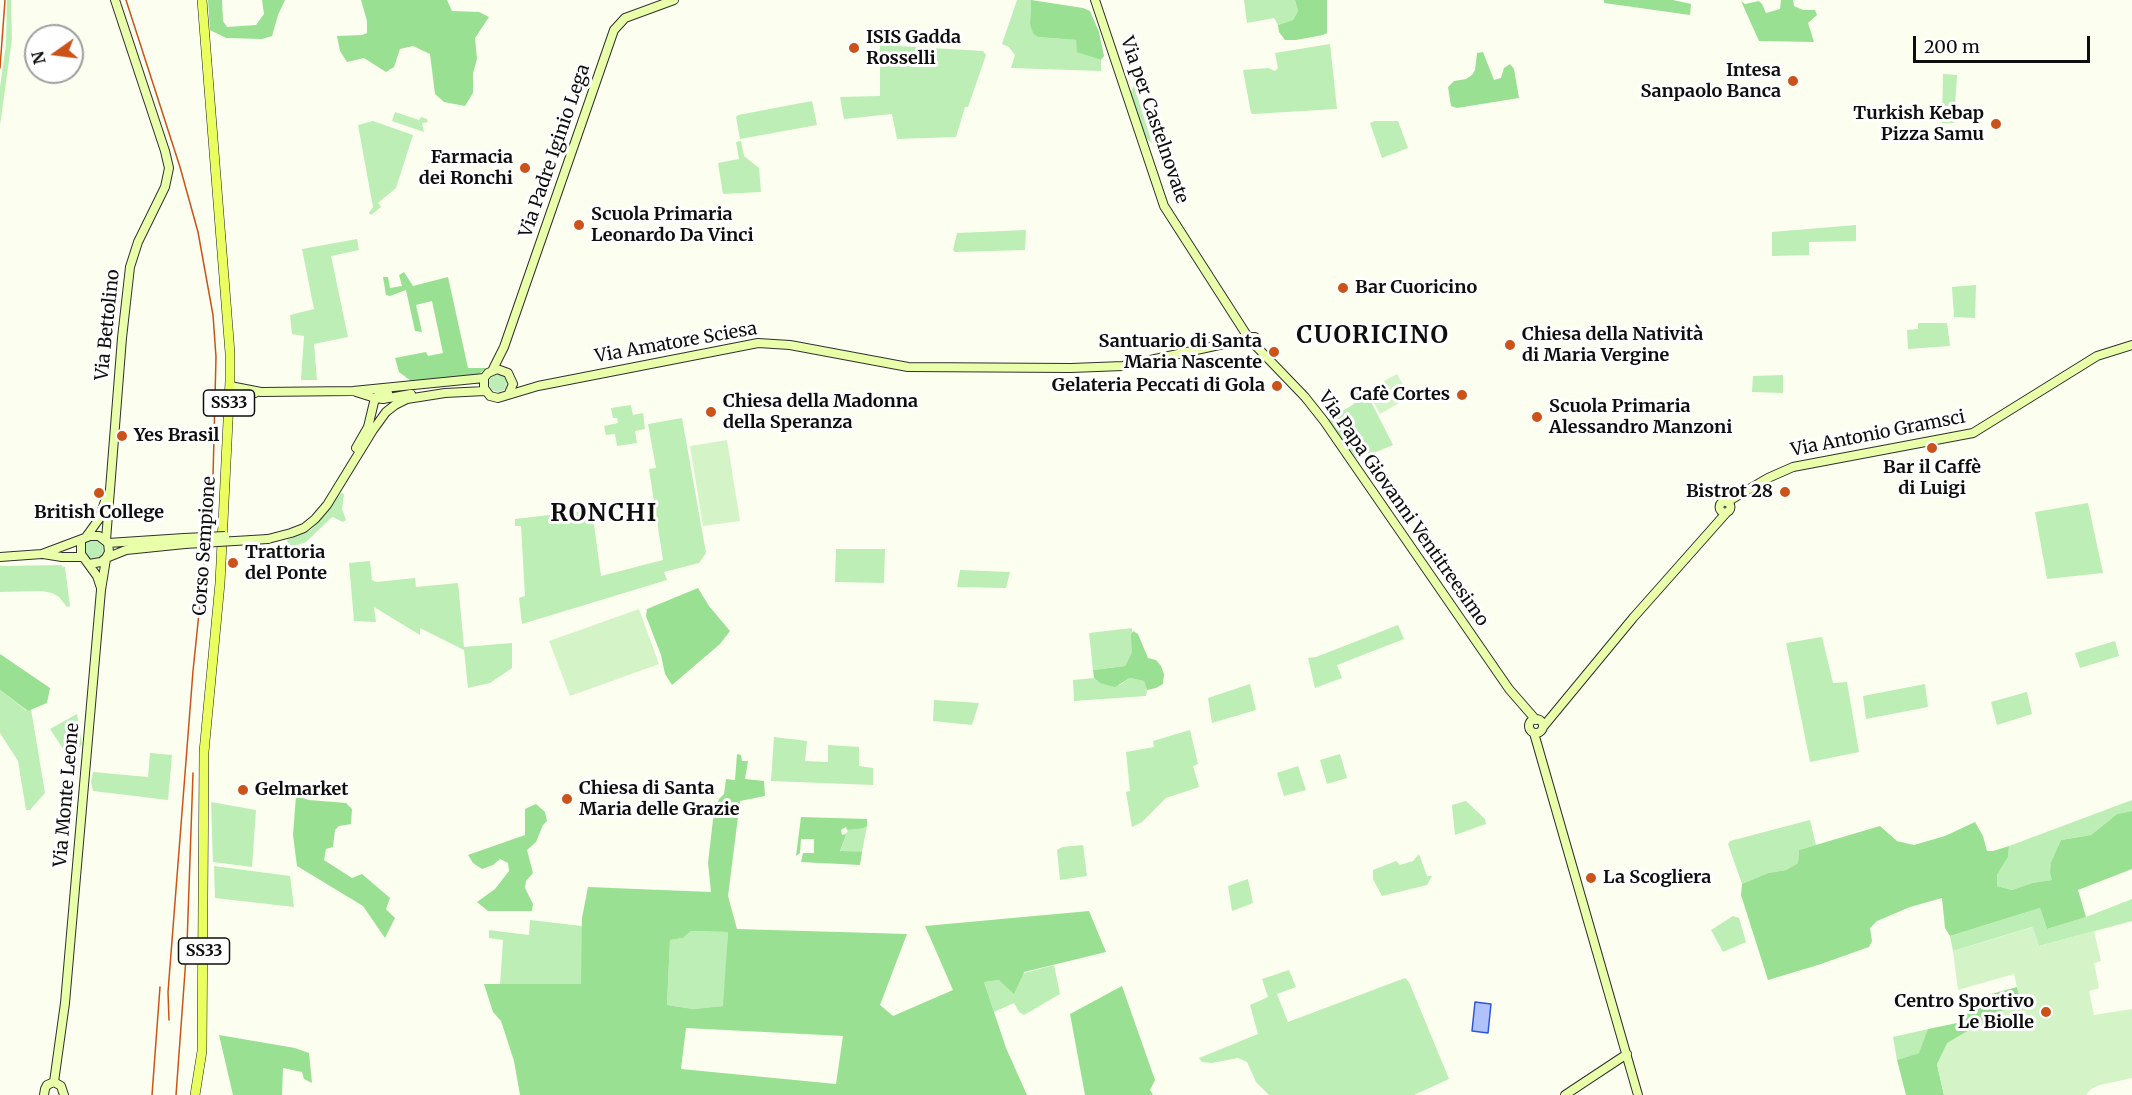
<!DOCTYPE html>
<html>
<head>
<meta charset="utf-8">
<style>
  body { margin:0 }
  #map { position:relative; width:2132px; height:1095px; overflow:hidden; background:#fcffef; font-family:Merriweather,serif }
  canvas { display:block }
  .north { position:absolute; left:24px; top:24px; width:60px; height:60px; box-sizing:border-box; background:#fff; border:2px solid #9f9f9f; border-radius:50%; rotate:256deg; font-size:16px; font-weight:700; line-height:24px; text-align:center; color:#0e0e0e }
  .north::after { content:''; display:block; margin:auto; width:21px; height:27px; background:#cb5319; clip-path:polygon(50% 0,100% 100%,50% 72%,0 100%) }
  .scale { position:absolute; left:1913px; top:36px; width:177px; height:27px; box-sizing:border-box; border:3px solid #0e0e0e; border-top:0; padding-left:8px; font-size:18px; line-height:21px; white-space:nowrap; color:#0e0e0e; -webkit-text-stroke:4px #fff; paint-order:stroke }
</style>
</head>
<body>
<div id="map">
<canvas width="2132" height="1095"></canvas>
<div class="north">N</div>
<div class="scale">200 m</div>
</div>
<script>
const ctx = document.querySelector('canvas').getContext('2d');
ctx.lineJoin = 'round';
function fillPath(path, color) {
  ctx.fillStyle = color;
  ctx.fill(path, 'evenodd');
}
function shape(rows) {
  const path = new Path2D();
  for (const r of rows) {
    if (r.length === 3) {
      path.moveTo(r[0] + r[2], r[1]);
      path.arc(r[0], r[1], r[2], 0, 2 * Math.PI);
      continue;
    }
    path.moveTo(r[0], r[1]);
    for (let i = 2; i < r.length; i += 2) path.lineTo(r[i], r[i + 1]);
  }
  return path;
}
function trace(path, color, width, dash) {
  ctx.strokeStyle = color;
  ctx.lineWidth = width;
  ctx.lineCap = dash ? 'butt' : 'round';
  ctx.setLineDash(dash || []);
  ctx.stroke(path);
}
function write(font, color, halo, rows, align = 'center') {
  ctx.font = font + ' Merriweather,serif';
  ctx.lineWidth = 6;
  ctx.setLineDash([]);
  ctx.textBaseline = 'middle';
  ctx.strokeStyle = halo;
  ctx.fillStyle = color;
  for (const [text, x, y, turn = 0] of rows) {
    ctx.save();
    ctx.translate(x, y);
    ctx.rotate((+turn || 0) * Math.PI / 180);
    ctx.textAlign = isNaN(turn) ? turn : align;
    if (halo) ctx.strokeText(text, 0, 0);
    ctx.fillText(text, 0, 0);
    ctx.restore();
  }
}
fillPath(shape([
  [7,0,11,0,12,39,0,125,0,87,6,44],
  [1017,0,1031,0,1030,24,1038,37,1076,40,1078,52,1101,60,1101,71,1011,68,1015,55,1009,47,1002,44],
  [1244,0,1295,0,1298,11,1293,20,1278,25,1274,18,1247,23],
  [1330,44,1337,109,1253,114,1251,113,1243,70,1268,68,1275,71,1278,68,1275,53],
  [880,45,983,51,986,55,968,107,965,107,956,137,897,139,892,114,844,119,840,97,880,96],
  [1943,74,1957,75,1954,123,1942,123],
  [1134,86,1152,143,1145,138,1130,93],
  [812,101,817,125,740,139,736,117,738,115],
  [395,112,419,120,421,117,427,119,428,122,422,123,424,132,392,121],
  [373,121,413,135,396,188,378,203,381,207,371,215,369,213,373,207,358,125],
  [1375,121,1398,121,1408,148,1382,158,1370,123],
  [741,141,744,156,759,168,761,192,723,194,718,163,739,159,736,142],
  [1856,225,1856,241,1809,242,1809,255,1772,256,1772,232],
  [1026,230,1025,250,955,252,953,250,957,233],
  [357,239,359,250,331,256,348,337,314,344,317,380,301,380,304,336,292,334,290,315,314,309,302,249],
  [1976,285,1975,318,1954,317,1952,287],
  [1918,323,1947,323,1950,346,1908,349,1907,330,1918,329],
  [498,383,9],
  [1783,375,1783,393,1752,392,1753,376],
  [1364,388,1393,445,1359,459,1356,458,1328,420,1354,404,1350,394],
  [631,405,633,415,643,413,645,429,635,431,637,443,617,446,615,434,606,435,604,426,618,423,617,418,613,418,611,408],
  [682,418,706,553,699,563,664,572,667,580,522,624,519,598,525,596,521,526,515,526,515,519,592,510,601,576,663,560,649,469,656,468,648,424],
  [341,493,344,494,342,509,346,520,343,522,333,517,331,518,306,542,289,548,287,540,311,530],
  [2088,503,2103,573,2047,579,2035,512],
  [94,549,11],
  [836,549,885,549,884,583,835,582],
  [370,561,372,580,376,582,415,578,416,587,458,583,464,647,512,643,512,668,490,683,468,688,464,650,420,628,420,635,374,607,376,622,354,621,349,563],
  [62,565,62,567,65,567,70,606,67,607,59,597,52,593,42,591,0,592,0,566],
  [960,570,1010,572,1006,588,957,587],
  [1398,625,1404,639,1337,665,1342,678,1315,688,1308,658,1316,657],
  [1132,628,1132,652,1125,666,1093,670,1089,633],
  [1822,637,1833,683,1847,682,1859,752,1810,762,1786,643],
  [2115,641,2119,656,2080,668,2075,653],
  [1094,678,1100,683,1120,685,1130,678,1144,681,1147,690,1146,696,1074,701,1073,680],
  [1250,684,1256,710,1212,723,1208,698],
  [1925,684,1928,707,1866,719,1863,696],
  [0,690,27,711,31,709,45,793,30,810,26,810,18,761,0,733],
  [2027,692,2032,714,1997,725,1991,702],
  [934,700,979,703,972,725,933,721],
  [77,714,82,744,70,759,50,729],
  [1190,730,1198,764,1193,766,1199,787,1166,798,1142,822,1132,827,1126,792,1130,791,1126,752,1154,747,1153,741],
  [774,737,807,741,805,761,828,762,828,745,859,747,859,766,873,768,873,785,771,781],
  [150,753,172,755,168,800,93,791,91,782,93,772,148,777],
  [1340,754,1347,778,1327,784,1320,760],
  [1298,766,1306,790,1284,796,1277,773],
  [2132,800,2132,811,2117,814,2091,835,2061,840,2051,862,2053,880,2032,883,2012,890,1997,886,1997,875,2008,857,2009,846],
  [1466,801,1485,819,1486,824,1455,835,1452,805],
  [211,802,256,810,252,867,213,862],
  [1810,820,1816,845,1799,850,1798,863,1786,870,1768,873,1742,884,1728,844,1730,841],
  [867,826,862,852,840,852,846,835,842,835,848,832,847,830],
  [1083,845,1087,876,1060,880,1057,850,1062,847],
  [1419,854,1427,876,1432,876,1427,885,1382,896,1373,879,1373,870,1396,861,1400,865,1413,861],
  [214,866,290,876,294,907,215,898],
  [1248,879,1253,903,1232,911,1228,886],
  [2132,899,2132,921,2039,946,2032,927,1953,951,1950,936,2040,908,2047,929,2086,917],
  [1733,916,1739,918,1746,942,1723,952,1711,930],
  [530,920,582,926,582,984,500,985,503,940,489,938,489,930,529,935],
  [691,931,728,932,724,1006,693,1009,667,1005,670,940,683,938],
  [1054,965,1060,994,1024,1015,1019,1012,1014,1003,994,1012,984,982,999,980],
  [1289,970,1296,987,1277,994,1288,1022,1405,978,1409,982,1449,1079,1414,1095,1269,1095,1256,1082,1247,1062,1238,1058,1212,1063,1202,1062,1199,1058,1258,1034,1250,1005,1268,997,1262,979],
  [1928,1029,1920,1053,1897,1060,1893,1037]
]), '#bdeeb5');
fillPath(shape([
  [208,0,222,0,223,21,227,27,256,25,264,14,262,0,285,0,278,15,272,36,262,39,226,38,210,30],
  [361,0,447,0,452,11,479,12,489,17,475,38,477,59,473,73,473,93,465,106,444,102,435,94,430,54,413,46,400,49,394,67,386,72,364,58,347,62,340,51,337,36,362,35,367,33,367,21],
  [1031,0,1083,8,1090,11,1099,32,1104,56,1101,60,1077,52,1076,40,1038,37,1033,33,1030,24],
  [1295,0,1327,0,1327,33,1323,35,1296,40,1285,40,1279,32,1278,25,1293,20,1298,11],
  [1604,0,1673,0,1691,4,1690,15,1604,3],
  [1781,0,1793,0,1794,6,1803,10,1815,10,1817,15,1808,23,1814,42,1759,41,1741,1,1745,4,1759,1,1762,4,1766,13,1780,9],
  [1483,52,1494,80,1501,78,1504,68,1510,64,1514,69,1519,98,1457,108,1451,106,1448,87,1454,81,1466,79,1472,75,1475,70,1477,53],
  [404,272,413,286,448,277,468,368,486,368,478,375,411,381,399,372,395,358,426,352,428,356,443,353,432,301,416,305,422,332,415,331,406,290,390,296,386,295,383,277,388,277,390,288,402,286,399,275],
  [698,588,709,606,730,631,720,644,672,685,665,674,661,655,646,616,647,609],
  [1133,631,1138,634,1148,658,1156,660,1161,666,1164,674,1163,684,1156,688,1147,690,1144,681,1130,678,1115,687,1100,683,1094,678,1093,670,1125,666,1132,652,1131,635],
  [0,654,50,688,47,703,28,711,0,690],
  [737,754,741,755,742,761,748,761,745,779,764,781,765,796,740,801,728,896,737,929,907,934,880,1005,893,1016,953,990,925,926,1089,911,1106,952,1024,972,1014,994,999,980,984,982,1006,1048,1027,1095,520,1095,514,1061,501,1021,493,1012,484,984,581,984,582,918,588,887,711,892,708,863,714,811,719,799,724,794,726,779,735,780],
  [691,931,728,932,723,1006,693,1009,667,1005,670,940,683,938],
  [686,1028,843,1036,836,1084,681,1069],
  [296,796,309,800,346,803,352,809,351,824,339,826,335,830,333,847,326,849,324,860,352,878,362,874,390,898,386,909,395,918,385,938,363,906,297,866,293,835],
  [536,804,545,812,547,821,543,825,536,842,527,850,533,873,526,881,525,888,533,904,532,911,488,911,477,902,495,889,509,871,508,863,500,859,493,865,482,869,473,863,468,855,525,835,525,809],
  [2132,811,2132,869,2078,890,2086,917,2047,929,2040,908,1950,936,1945,928,1942,898,1910,907,1877,921,1870,928,1872,941,1869,947,1818,965,1768,980,1741,895,1742,884,1768,873,1786,870,1798,863,1799,850,1880,826,1897,841,1914,845,1945,836,1975,822,1983,836,1987,851,1993,851,2009,846,2008,857,1997,875,1997,886,2012,890,2032,883,2052,880,2050,872,2051,862,2061,840,2091,835,2117,814],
  [801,817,867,819,867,826,863,828,847,830,846,827,841,830,842,835,846,835,840,851,862,852,860,865,801,862,803,853,814,853,814,839,801,839,800,853,796,856],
  [1122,986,1155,1080,1150,1090,1153,1095,1085,1095,1070,1014],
  [2017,987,2020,997,2034,998,1937,1064,1944,1095,1906,1095,1897,1060,1919,1053,1928,1029,1962,1022,1971,1004,1991,994],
  [219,1035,295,1048,309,1053,312,1083,304,1079,302,1072,283,1068,282,1095,233,1095]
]), '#99e093');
fillPath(shape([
  [1397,374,1410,397,1380,414,1367,390],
  [727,440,740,521,703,526,690,446],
  [639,609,659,664,570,696,549,641],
  [2033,927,2039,946,2094,931,2101,961,2094,963,2099,988,2089,991,2094,1015,2132,1009,2132,1078,2100,1085,2091,1089,2086,1095,1944,1095,1937,1064,1947,1043,2020,1000,2014,974,1958,990,1953,951]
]), '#d4f4c8');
const water = shape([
  [1475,1002,1491,1004,1488,1033,1472,1031,1475,1002]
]);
fillPath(water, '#afc2fc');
trace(water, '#2f56d9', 1.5);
const secondary = shape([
  [1095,0,1164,206,1248,337,1248,343,1254,344,1255,337,1248,337],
  [1254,344,1305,397,1324,421,1509,689,1536,720],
  [493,369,504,347,614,30,625,18,674,0],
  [230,386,261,392,353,391,484,378],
  [356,392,375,398,383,399,411,394],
  [509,393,513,384,508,373,497,369,488,373,484,378,484,388,490,396,498,398,538,386,758,343,790,345,908,367,1071,368,1123,366,1233,342,1247,341],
  [229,398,255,393],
  [356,448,368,427,375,398,379,395,388,393],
  [1725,507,5.5],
  [1727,502,1768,478,1793,467,1973,433,2097,356,2132,345],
  [86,537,99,519,106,498],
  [268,539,291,533,304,528,315,519,327,505,373,430,386,412,395,405,407,399,445,393,485,391],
  [106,540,122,338,130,267,138,242,165,187,169,168,165,151,115,0],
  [81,541,81,554,97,576,101,588],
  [108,543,184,538],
  [43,554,62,557,83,557],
  [0,557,42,554,90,536,99,536,108,543,109,552,106,558,101,562,89,564],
  [106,558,126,550,185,544],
  [1536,726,7],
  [1543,727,1633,618,1727,512],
  [1534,733,1638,1095],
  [54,1082,65,1003,101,590,106,559],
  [44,1095,45,1089,47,1085,54,1082,61,1086,64,1095],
  [1565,1095,1627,1054]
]);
const primary = shape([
  [195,1095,202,1051,204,752,220,583,230,381,230,353,202,0]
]);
trace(secondary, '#303030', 10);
trace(primary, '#1f1f1f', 10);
trace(secondary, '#e9ffaa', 8);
trace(primary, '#eaff5f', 9);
trace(shape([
  [126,0,180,167,198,232,213,315,216,357,213,477,193,671,168,992,169,1020],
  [0,68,5,0],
  [152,1095,160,987],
  [176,1095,187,944,193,773]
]), '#cb5319', 1.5);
const secondaryBridge = shape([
  [184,538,225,536],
  [185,544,268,539]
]);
trace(secondaryBridge, '#303030', 10, []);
trace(secondaryBridge, '#e9ffaa', 8);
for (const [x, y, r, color] of [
  [854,48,6,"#cb5319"],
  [1793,81,6,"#cb5319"],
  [1996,124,6,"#cb5319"],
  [525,168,6,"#cb5319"],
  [579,225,6,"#cb5319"],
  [1343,288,6,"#cb5319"],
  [1510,345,6,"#cb5319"],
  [1274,352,6,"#cb5319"],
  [1277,386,6,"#cb5319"],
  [1462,395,6,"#cb5319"],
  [711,412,6,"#cb5319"],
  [1537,417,6,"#cb5319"],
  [122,436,6,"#cb5319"],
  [1932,448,6,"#cb5319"],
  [1785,492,6,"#cb5319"],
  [99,493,6,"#cb5319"],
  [233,563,6,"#cb5319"],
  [243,790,6,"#cb5319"],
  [567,799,6,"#cb5319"],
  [1591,878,6,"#cb5319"],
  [2046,1012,6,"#cb5319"]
]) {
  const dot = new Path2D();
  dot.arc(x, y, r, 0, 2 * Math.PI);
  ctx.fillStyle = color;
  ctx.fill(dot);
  trace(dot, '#fff', 2);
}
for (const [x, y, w] of [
  [229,403,51],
  [204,951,51]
]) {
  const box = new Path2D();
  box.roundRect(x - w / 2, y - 13, w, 26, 4.5);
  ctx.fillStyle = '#fff';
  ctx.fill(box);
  trace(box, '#0e0e0e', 1.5);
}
write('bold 16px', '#0e0e0e', null, [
  ["SS33",229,403],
  ["SS33",204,951]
]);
write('bold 18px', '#0e0e0e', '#fff', [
  ["ISIS Gadda",866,38],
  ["Rosselli",866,59],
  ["Intesa",1781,71,"right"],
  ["Sanpaolo Banca",1781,92,"right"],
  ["Turkish Kebap",1984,114,"right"],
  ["Pizza Samu",1984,135,"right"],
  ["Farmacia",513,158,"right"],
  ["dei Ronchi",513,179,"right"],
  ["Scuola Primaria",591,215],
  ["Leonardo Da Vinci",591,236],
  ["Bar Cuoricino",1355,288],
  ["Chiesa della Natività",1522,335],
  ["di Maria Vergine",1522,356],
  ["Santuario di Santa",1262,342,"right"],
  ["Maria Nascente",1262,363,"right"],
  ["Gelateria Peccati di Gola",1265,386,"right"],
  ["Cafè Cortes",1450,395,"right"],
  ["Chiesa della Madonna",723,402],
  ["della Speranza",723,423],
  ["Scuola Primaria",1549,407],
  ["Alessandro Manzoni",1549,428],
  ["Yes Brasil",134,436],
  ["Bar il Caffè",1932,468,"center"],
  ["di Luigi",1932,489,"center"],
  ["Bistrot 28",1773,492,"right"],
  ["British College",99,513,"center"],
  ["Trattoria",245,553],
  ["del Ponte",245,574],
  ["Chiesa di Santa",579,789],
  ["Maria delle Grazie",579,810],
  ["Gelmarket",255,790],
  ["La Scogliera",1603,878],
  ["Centro Sportivo",2034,1002,"right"],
  ["Le Biolle",2034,1023,"right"]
], 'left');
write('18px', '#0e0e0e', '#fff', [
  ["Via per Castelnovate",1154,120,71],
  ["Via Padre Iginio Lega",555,151,-71],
  ["Via Bettolino",108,325,-84],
  ["Via Amatore Sciesa",676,343,-10],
  ["Via Antonio Gramsci",1878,434,-11],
  ["Via Papa Giovanni Ventitreesimo",1403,509,55],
  ["Corso Sempione",205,546,-86],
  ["Via Monte Leone",67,795,-85]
]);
ctx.letterSpacing = '1.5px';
write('bold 24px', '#0e0e0e', '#fff', [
  ["CUORICINO",1373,336],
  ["RONCHI",604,514]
]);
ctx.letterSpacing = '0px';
</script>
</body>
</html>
